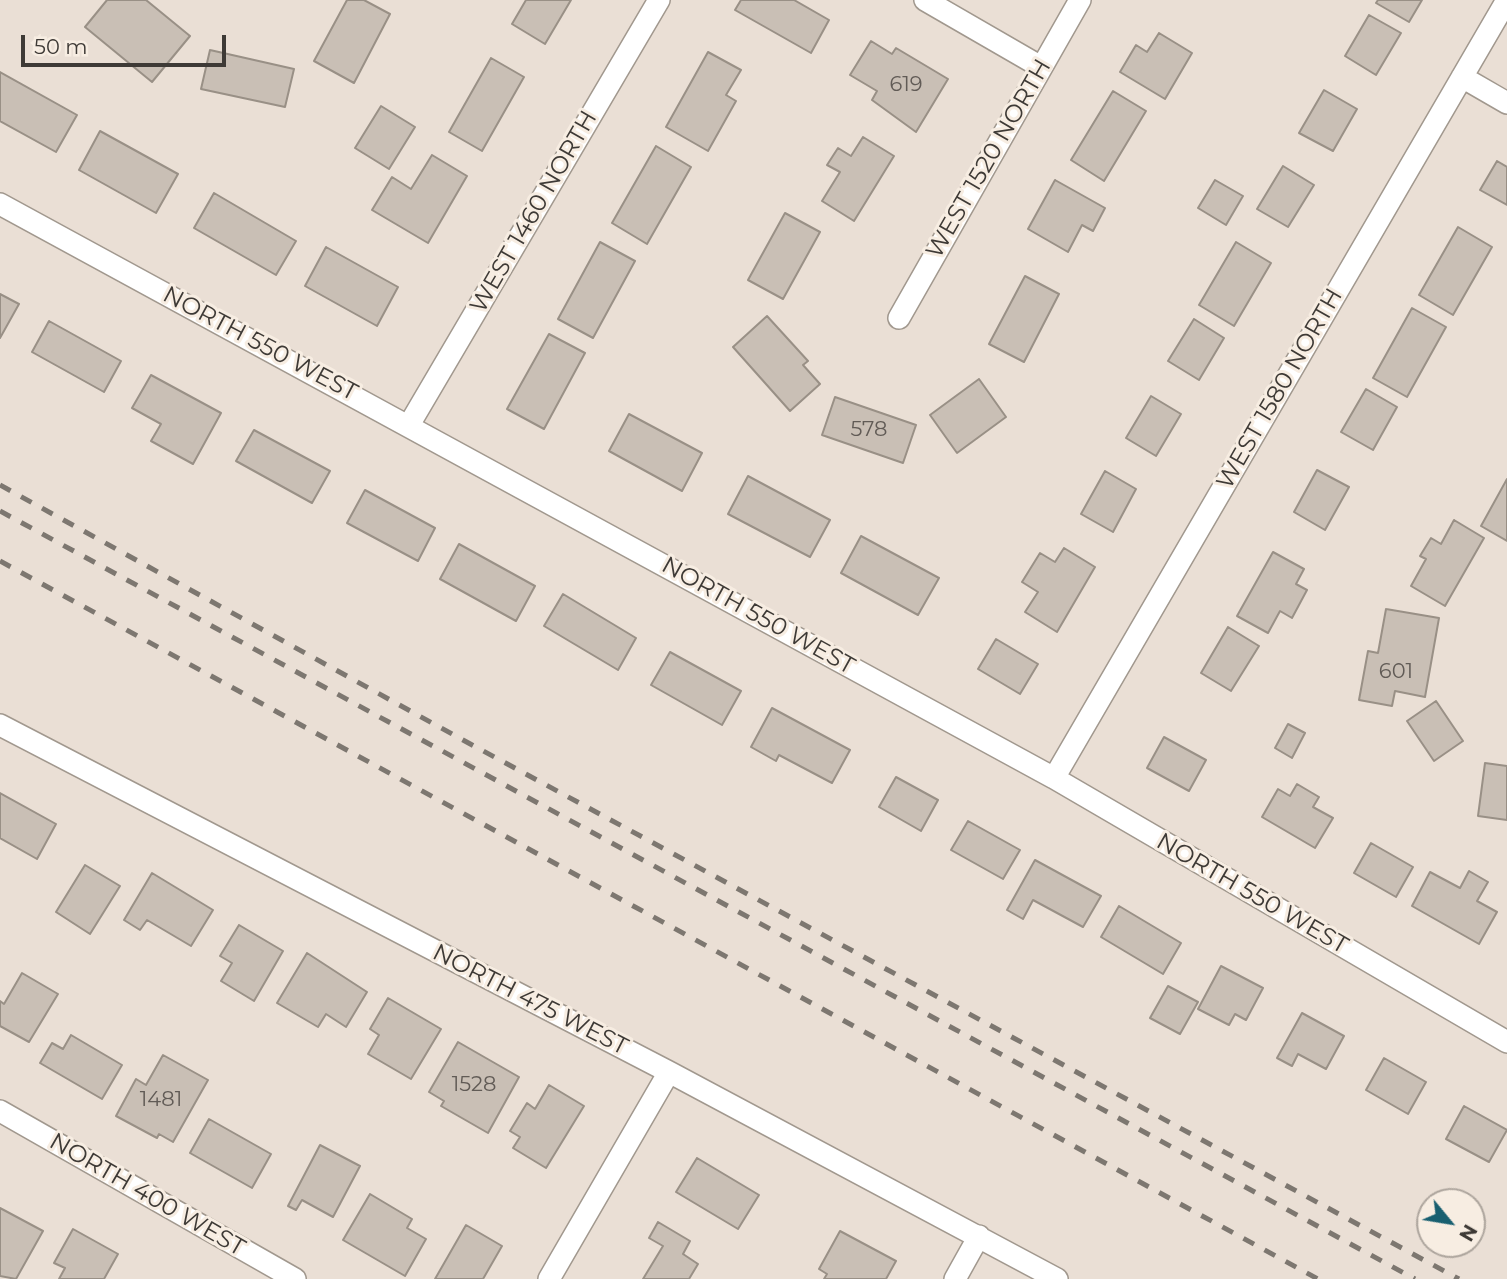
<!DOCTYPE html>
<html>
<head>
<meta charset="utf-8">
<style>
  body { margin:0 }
  #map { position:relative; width:1507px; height:1279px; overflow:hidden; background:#eadfd5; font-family:Montserrat,sans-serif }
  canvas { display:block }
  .north { position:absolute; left:1416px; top:1188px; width:70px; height:70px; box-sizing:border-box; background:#f7ede2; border:2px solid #ada59d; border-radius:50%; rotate:120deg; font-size:19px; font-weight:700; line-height:28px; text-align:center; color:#3e3a36 }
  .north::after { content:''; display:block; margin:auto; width:24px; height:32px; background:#185f70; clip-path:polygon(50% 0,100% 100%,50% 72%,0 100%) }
  .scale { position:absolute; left:21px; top:35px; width:205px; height:32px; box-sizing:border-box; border:4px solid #3e3a36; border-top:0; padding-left:9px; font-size:21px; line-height:24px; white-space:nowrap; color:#3e3a36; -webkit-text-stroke:5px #f7ede2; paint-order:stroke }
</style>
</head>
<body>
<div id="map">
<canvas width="1507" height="1279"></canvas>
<div class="north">N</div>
<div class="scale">50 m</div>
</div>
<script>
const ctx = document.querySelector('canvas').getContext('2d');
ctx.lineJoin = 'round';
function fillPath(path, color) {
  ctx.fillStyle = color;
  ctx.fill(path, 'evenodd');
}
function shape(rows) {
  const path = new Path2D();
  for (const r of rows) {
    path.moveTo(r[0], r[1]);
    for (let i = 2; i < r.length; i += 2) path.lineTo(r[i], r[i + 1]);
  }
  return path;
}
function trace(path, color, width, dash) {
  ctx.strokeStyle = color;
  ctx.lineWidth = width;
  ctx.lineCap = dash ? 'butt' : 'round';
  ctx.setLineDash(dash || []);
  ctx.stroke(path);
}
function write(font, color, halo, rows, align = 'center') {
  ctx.font = font + ' Montserrat,sans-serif';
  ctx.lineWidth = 6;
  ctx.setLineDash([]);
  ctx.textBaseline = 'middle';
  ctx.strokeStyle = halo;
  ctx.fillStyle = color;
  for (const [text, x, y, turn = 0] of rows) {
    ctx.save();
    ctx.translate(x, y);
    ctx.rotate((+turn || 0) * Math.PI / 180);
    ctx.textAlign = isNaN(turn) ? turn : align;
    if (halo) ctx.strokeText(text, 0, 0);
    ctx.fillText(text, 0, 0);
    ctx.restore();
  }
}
const building = shape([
  [107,0,146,0,190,36,152,82,85,27,107,0],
  [347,0,364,0,390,14,354,83,314,61,347,0],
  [526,0,571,0,545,44,512,24,526,0],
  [741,0,794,0,829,20,811,53,735,10,741,0],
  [1378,0,1422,0,1409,22,1376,3,1378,0],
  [1369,15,1401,33,1376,75,1345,56,1369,15],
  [1159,33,1192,53,1165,99,1120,72,1136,45,1147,52,1159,33],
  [871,41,892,54,896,48,948,79,916,132,872,100,877,91,850,75,871,41],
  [210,50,294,69,285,107,201,89,210,50],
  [708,52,741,70,726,95,736,101,708,151,666,127,708,52],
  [491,58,524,77,482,151,449,132,491,58],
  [0,72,77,115,56,152,0,121,0,72],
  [1324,90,1357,109,1333,151,1299,133,1324,90],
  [1113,91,1146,111,1104,181,1071,160,1113,91],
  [381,106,415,127,389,169,355,148,381,106],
  [100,131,178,174,156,213,79,170,100,131],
  [863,137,894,156,854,221,822,201,840,172,827,165,838,148,851,156,863,137],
  [656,146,691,167,647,244,612,223,656,146],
  [432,155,467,176,428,243,372,210,392,177,411,189,432,155],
  [1497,161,1507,167,1507,205,1480,190,1497,161],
  [1283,166,1314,185,1288,227,1257,209,1283,166],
  [1055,180,1105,208,1093,231,1082,225,1068,252,1028,229,1055,180],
  [1215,180,1243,196,1226,225,1198,208,1215,180],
  [214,193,296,241,276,275,194,228,214,193],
  [785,213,820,232,783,299,748,280,785,213],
  [1458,227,1492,247,1453,315,1419,295,1458,227],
  [600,242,635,261,593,338,558,319,600,242],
  [1236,242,1271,263,1234,326,1199,305,1236,242],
  [326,247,398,287,377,326,305,286,326,247],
  [1025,276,1059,294,1024,362,989,344,1025,276],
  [0,294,19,304,0,338,0,294],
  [1412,308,1446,327,1407,397,1373,378,1412,308],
  [767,316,808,361,803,365,820,384,790,411,733,347,767,316],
  [1194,319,1224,338,1199,380,1168,361,1194,319],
  [49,321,121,361,104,392,32,352,49,321],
  [549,334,585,353,544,429,507,409,549,334],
  [151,375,221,413,193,464,151,441,161,424,132,408,151,375],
  [979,379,1006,417,957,453,930,415,979,379],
  [1366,389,1397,407,1373,450,1341,432,1366,389],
  [1151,396,1181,414,1156,456,1126,438,1151,396],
  [835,397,916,425,903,463,822,435,835,397],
  [629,414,702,453,682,491,609,451,629,414],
  [254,430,330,471,312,503,236,461,254,430],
  [1317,470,1349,487,1325,530,1294,512,1317,470],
  [1105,471,1136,489,1113,532,1081,514,1105,471],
  [748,476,830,520,810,557,728,514,748,476],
  [1507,479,1507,541,1481,526,1507,479],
  [365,490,435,528,418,561,347,523,365,490],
  [1454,520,1484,538,1445,606,1411,586,1426,559,1420,556,1431,538,1441,544,1454,520],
  [861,536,939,578,918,615,841,573,861,536],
  [459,544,535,586,516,621,440,579,459,544],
  [1064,548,1095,567,1057,632,1025,612,1038,592,1022,582,1040,553,1055,562,1064,548],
  [1273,552,1304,569,1296,584,1307,590,1292,618,1280,611,1268,633,1237,616,1273,552],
  [563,594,636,638,618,670,544,626,563,594],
  [1386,609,1439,618,1425,697,1395,691,1392,706,1359,700,1368,651,1378,653,1386,609],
  [1228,627,1259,646,1231,691,1201,673,1228,627],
  [996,639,1038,664,1020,694,978,669,996,639],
  [670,652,741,691,722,725,651,685,670,652],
  [1436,701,1463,741,1434,761,1407,721,1436,701],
  [772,708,850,750,832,783,779,755,776,761,751,747,772,708],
  [1288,724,1305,733,1292,758,1275,748,1288,724],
  [1164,737,1206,760,1189,791,1147,768,1164,737],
  [1485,763,1507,766,1507,820,1478,816,1485,763],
  [896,777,938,800,921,831,879,807,896,777],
  [1297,784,1319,797,1313,807,1333,818,1315,848,1262,817,1278,789,1290,796,1297,784],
  [0,793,56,824,37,859,0,838,0,793],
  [968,821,1020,850,1003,879,951,850,968,821],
  [1371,843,1413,867,1396,897,1354,873,1371,843],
  [1035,860,1101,896,1083,927,1033,900,1023,919,1007,910,1035,860],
  [85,865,120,886,90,934,56,912,85,865],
  [1469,871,1488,882,1477,901,1497,912,1479,944,1412,906,1430,872,1460,888,1469,871],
  [152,873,213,910,191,946,147,920,140,930,124,920,152,873],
  [1119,906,1181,943,1163,974,1101,937,1119,906],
  [239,925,283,951,254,1001,221,981,232,963,220,956,239,925],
  [307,953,367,992,346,1027,326,1014,318,1027,277,1003,307,953],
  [1221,966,1263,988,1246,1020,1235,1014,1229,1025,1198,1009,1221,966],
  [22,973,58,994,29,1042,0,1026,0,1001,4,1004,22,973],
  [1168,986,1198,1002,1180,1034,1150,1018,1168,986],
  [388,998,441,1029,411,1079,368,1054,379,1035,370,1029,388,998],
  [1302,1013,1344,1036,1326,1069,1298,1054,1292,1066,1277,1058,1302,1013],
  [71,1035,122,1065,102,1099,40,1063,52,1043,63,1049,71,1035],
  [458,1042,519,1077,488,1133,441,1106,444,1101,429,1092,458,1042],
  [163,1055,208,1080,173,1142,159,1134,157,1138,116,1116,136,1079,146,1085,163,1055],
  [1384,1058,1426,1082,1408,1114,1366,1090,1384,1058],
  [549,1085,584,1106,546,1168,513,1148,520,1137,510,1131,527,1103,535,1109,549,1085],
  [1464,1106,1507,1130,1489,1162,1446,1139,1464,1106],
  [209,1119,271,1154,252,1188,190,1153,209,1119],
  [320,1145,360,1166,333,1217,302,1200,296,1210,288,1206,320,1145],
  [697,1158,759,1195,738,1229,676,1192,697,1158],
  [370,1194,412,1219,407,1228,426,1239,405,1276,343,1240,370,1194],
  [0,1208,43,1231,16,1279,0,1276,0,1208],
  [658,1222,690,1241,683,1254,698,1264,689,1279,643,1279,663,1246,649,1238,658,1222],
  [466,1225,502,1246,483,1279,435,1279,466,1225],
  [73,1229,118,1254,104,1279,59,1279,65,1268,54,1263,73,1229],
  [840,1231,896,1261,886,1279,824,1279,827,1274,819,1269,840,1231]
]);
fillPath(building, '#c9bfb5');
trace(building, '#999086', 2);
const street = shape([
  [925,0,1041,67],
  [1462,77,1507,103],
  [0,204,1054,778,1507,1042],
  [899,318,1080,0],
  [409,425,659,0],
  [0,725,669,1072,1057,1279],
  [1054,778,1507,0],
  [0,1111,295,1279],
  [549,1279,669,1072],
  [955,1279,979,1236]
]);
trace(street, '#a1988e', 24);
trace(street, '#fff', 21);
trace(shape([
  [0,485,463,740,1459,1279],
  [0,511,1415,1279],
  [0,561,1318,1279]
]), '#7d7770', 5, [12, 12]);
write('21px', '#615b56', null, [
  ["619",906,85],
  ["578",869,430],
  ["601",1396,672],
  ["1528",474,1085],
  ["1481",161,1100]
]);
write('24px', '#3e3a36', '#f7ede2', [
  ["WEST 1520 NORTH",989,159,-60],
  ["WEST 1460 NORTH",534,212,-60],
  ["NORTH 550 WEST",260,344,28],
  ["WEST 1580 NORTH",1280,389,-60],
  ["NORTH 550 WEST",758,616,29],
  ["NORTH 550 WEST",1252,894,30],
  ["NORTH 475 WEST",530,1000,27],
  ["NORTH 400 WEST",147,1195,30]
]);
</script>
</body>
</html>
